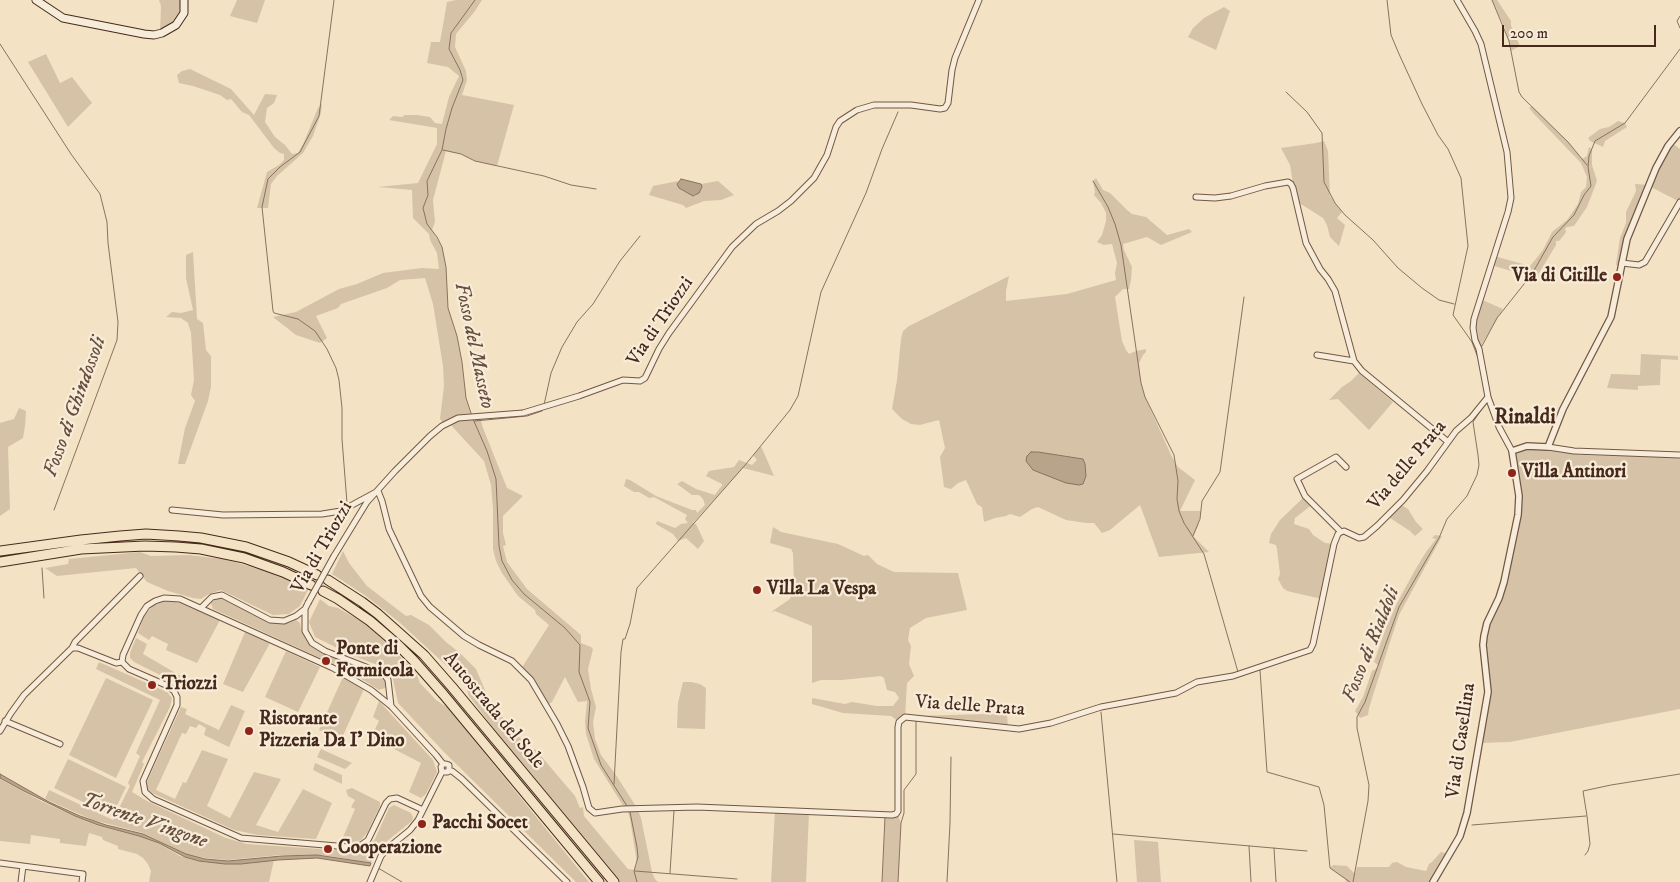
<!DOCTYPE html>
<html>
<head>
<meta charset="utf-8">
<style>
  body { margin:0 }
  #map { position:relative; width:1680px; height:882px; overflow:hidden; background:#f3e2c4; font-family:"IM FELL DW Pica",serif }
  canvas { display:block }
  .scale { position:absolute; left:1502px; top:25px; width:154px; height:22px; box-sizing:border-box; border:2px solid #46291b; border-top:0; padding-left:6px; font-size:15px; line-height:18px; white-space:nowrap; color:#46291b; -webkit-text-stroke:4px #f7ecd9; paint-order:stroke }
</style>
</head>
<body>
<div id="map">
<canvas width="1680" height="882"></canvas>
<div class="scale">200 m</div>
</div>
<script>
const ctx = document.querySelector('canvas').getContext('2d');
ctx.lineJoin = 'round';
function fillPath(path, color) {
  ctx.fillStyle = color;
  ctx.fill(path, 'evenodd');
}
function shape(rows) {
  const path = new Path2D();
  for (const r of rows) {
    path.moveTo(r[0], r[1]);
    for (let i = 2; i < r.length; i += 2) path.lineTo(r[i], r[i + 1]);
  }
  return path;
}
function trace(path, color, width, dash) {
  ctx.strokeStyle = color;
  ctx.lineWidth = width;
  ctx.lineCap = dash ? 'butt' : 'round';
  ctx.setLineDash(dash || []);
  ctx.stroke(path);
}
function write(font, color, halo, rows, align = 'center') {
  ctx.font = font + ' "IM FELL DW Pica",serif';
  ctx.lineWidth = 4.5;
  ctx.setLineDash([]);
  ctx.textBaseline = 'middle';
  ctx.strokeStyle = halo;
  ctx.fillStyle = color;
  for (const [text, x, y, turn = 0] of rows) {
    ctx.save();
    ctx.translate(x, y);
    ctx.rotate((+turn || 0) * Math.PI / 180);
    ctx.textAlign = isNaN(turn) ? turn : align;
    if (halo) ctx.strokeText(text, 0, 0);
    ctx.fillText(text, 0, 0);
    ctx.restore();
  }
}
fillPath(shape([
  [159,0,184,0,181,18,160,34,161,6],
  [237,0,265,0,257,23,230,16],
  [456,0,482,0,475,11,456,34,455,47,466,71,467,80,462,95,514,105,497,166,475,161,461,154,446,151,433,200,435,222,432,230,442,247,446,267,448,308,457,336,462,362,466,398,471,415,480,417,483,428,507,488,523,496,503,516,503,533,506,545,503,546,507,562,527,589,581,635,581,643,591,647,593,649,588,669,591,689,596,707,593,722,595,739,601,755,616,775,637,808,641,818,652,872,655,879,658,882,614,882,551,805,469,696,465,685,448,667,399,622,366,596,332,574,343,551,349,563,367,586,406,616,411,615,429,625,446,642,460,653,476,669,487,695,503,718,531,751,535,749,552,769,575,796,580,808,583,807,584,816,628,869,634,870,637,863,630,819,627,809,622,804,594,759,586,734,585,721,587,701,578,702,565,677,552,702,546,706,521,669,549,625,536,614,535,610,518,596,502,573,496,561,493,549,493,509,491,485,484,461,449,423,445,425,440,419,444,386,443,366,433,304,425,278,400,280,387,288,341,304,338,308,316,316,327,338,320,343,296,335,273,317,296,312,339,289,357,284,383,273,422,268,439,269,437,253,430,240,429,234,413,218,412,190,378,187,418,183,437,144,437,128,389,120,393,116,402,117,405,115,417,115,430,117,435,123,442,124,449,97,459,76,448,67,427,63,431,42,440,42,447,2],
  [1492,0,1497,0,1511,21,1511,26,1520,46,1511,51,1505,28],
  [1224,7,1230,11,1216,50,1188,37,1193,28,1204,18],
  [46,54,60,83,72,77,92,103,68,127,28,62],
  [190,69,231,89,254,115,265,94,277,95,274,103,267,108,265,122,275,137,285,145,292,154,298,153,304,142,318,108,322,104,321,113,313,136,303,153,277,176,271,184,268,208,257,208,267,172,279,165,284,160,284,154,280,153,274,148,249,115,242,112,231,99,227,100,220,95,193,86,179,83,177,75,182,71],
  [1532,106,1568,142,1582,159,1587,156,1589,147,1592,149,1592,165,1597,181,1587,207,1574,226,1567,227,1565,229,1566,232,1564,235,1559,241,1556,241,1556,245,1533,283,1526,282,1524,275,1491,265,1494,256,1530,266,1543,250,1552,232,1567,220,1578,204,1581,192,1586,187,1587,177,1581,163,1534,114,1529,108],
  [1618,121,1625,123,1627,127,1605,141,1603,147,1590,141,1588,138,1600,129,1609,127],
  [1324,141,1328,151,1330,196,1342,212,1337,218,1345,225,1339,246,1330,237,1327,225,1323,218,1296,201,1290,165,1281,148,1316,143],
  [1671,142,1680,149,1680,202,1649,186,1627,239,1622,263,1617,266,1616,264,1620,238,1626,223,1626,212,1636,191,1635,184,1649,185],
  [1096,178,1103,190,1110,193,1127,210,1132,214,1146,217,1167,235,1189,229,1192,232,1161,245,1147,237,1123,244,1124,250,1132,267,1131,280,1129,289,1123,289,1115,297,1122,341,1126,350,1129,354,1136,351,1146,349,1146,352,1143,355,1139,363,1141,383,1145,397,1171,455,1178,467,1195,480,1180,511,1201,511,1198,526,1193,536,1209,552,1159,557,1140,505,1110,530,1102,533,1094,523,1086,523,1066,520,1038,507,1032,509,1020,517,1010,514,1006,516,995,518,984,522,982,507,977,504,966,480,958,483,951,489,944,487,940,457,945,448,939,420,920,425,911,424,902,419,892,409,897,380,901,339,903,331,909,326,1009,276,1006,291,1006,301,1067,294,1116,280,1115,273,1117,263,1112,244,1104,245,1097,242,1102,235,1106,221,1106,213,1101,203,1094,195,1095,192,1093,181],
  [1038,452,1083,459,1084,461,1083,483,1079,485,1066,483],
  [678,181,677,184,695,196,699,192,702,187,701,184,718,181,734,195,721,200,704,201,686,208,683,205,649,195,653,186],
  [193,252,197,319,203,323,206,350,211,356,211,387,208,401,185,464,178,464,185,428,195,401,191,395,194,380,191,333,188,323,181,318,166,317,172,312,181,313,193,310,186,278,186,255],
  [1480,299,1503,309,1479,349,1473,328],
  [1641,354,1678,356,1678,360,1661,359,1660,385,1638,386,1638,390,1607,388,1611,374,1640,375],
  [1359,373,1393,402,1369,430,1338,399,1329,400,1342,387,1351,381],
  [19,408,26,411,25,426,23,438,8,447,10,509,0,516,0,423,14,419],
  [761,446,774,476,743,468,693,523,696,524,704,541,698,549,686,538,678,541,673,534,656,524,657,521,675,528,681,524,688,523,685,519,687,515,654,497,649,498,639,492,634,492,624,486,626,479,630,480,656,496,692,510,696,510,697,513,705,505,703,499,699,495,692,495,677,484,682,481,696,489,715,495,719,489,722,486,722,484,706,476,709,471,734,467,739,460,752,465,757,460,753,455],
  [1527,446,1548,447,1579,455,1680,457,1680,709,1510,742,1479,743,1488,692,1484,636,1499,598,1518,515,1512,451],
  [1305,496,1313,504,1295,518,1294,524,1309,529,1313,535,1325,543,1334,544,1322,599,1287,591,1283,588,1278,579,1280,574,1277,549,1276,545,1269,543,1271,534,1280,520],
  [1400,504,1408,509,1416,522,1423,529,1415,536,1410,531,1387,516],
  [773,527,781,532,838,544,864,556,868,555,877,564,894,572,958,573,967,610,926,618,910,628,908,640,911,646,909,664,914,676,907,683,905,717,899,722,891,716,843,713,812,704,812,698,845,704,852,702,877,706,893,706,899,698,895,692,887,690,884,678,881,676,842,680,821,680,812,683,812,626,775,611,771,612,790,599,794,583,793,553,791,549,770,543],
  [1435,535,1442,536,1399,615,1389,645,1369,708,1368,715,1360,718,1355,711,1363,697,1372,671,1377,668,1378,665,1374,662,1386,628,1397,603,1415,570,1426,552,1436,539,1432,538],
  [140,552,151,556,189,555,223,559,263,570,299,584,308,590,300,606,289,614,273,615,221,590,209,594,201,599,193,598,168,591,147,582,136,568,57,576,45,568,68,564,69,559],
  [220,597,272,623,289,623,296,620,300,623,301,629,309,643,317,649,382,675,386,681,385,688,379,690,349,671,213,609,211,603,217,598],
  [320,599,329,606,338,608,368,625,415,671,420,683,436,700,448,708,589,882,576,882,444,752,398,703,391,670,351,655,315,637,309,622],
  [166,600,180,603,220,620,197,663,166,650,168,644,152,636,149,640,138,633,144,616,153,606],
  [245,632,270,643,243,692,223,684],
  [136,638,147,644,143,654,191,682,192,686,190,690,134,662,130,658,130,653],
  [286,651,320,667,298,712,265,697],
  [99,662,167,692,172,698,170,707,142,762,144,764,132,792,147,801,226,838,247,844,350,851,359,851,367,847,375,839,389,808,392,806,394,805,411,813,413,817,412,821,381,846,373,858,371,863,322,855,281,855,228,860,205,858,186,854,143,833,93,820,45,799,49,790,113,820,130,786,128,783,140,756,136,753,160,700,96,669],
  [343,677,364,689,341,740,319,730],
  [106,678,153,700,116,778,69,755],
  [683,682,691,682,700,684,706,688,705,729,677,728,678,703],
  [379,701,433,760,437,772,426,794,421,798,409,792,421,763,371,737,379,721,373,717],
  [231,705,245,711,229,747,204,735,206,728,199,724,196,728,190,726,186,734,182,733,156,790,175,799,183,782,186,783,202,750,228,759,207,806,230,818,254,772,281,779,256,825,278,832,303,789,332,803,316,839,258,835,234,830,152,793,147,789,146,784,181,707,187,709,185,714,219,730],
  [987,714,1007,715,1008,728,913,716],
  [321,749,352,763,345,769,317,757],
  [68,759,126,787,112,816,54,788],
  [315,763,342,775,342,784,313,770],
  [0,779,41,801,74,816,98,826,138,836,158,843,180,856,194,860,224,864,244,864,274,860,269,882,149,882,151,871,148,864,143,858,137,854,118,849,118,846,103,840,102,837,89,833,86,846,60,843,60,839,31,835,30,844,0,841],
  [352,788,380,802,380,806,367,833,361,840,352,843,341,842,355,809,351,807,355,800,348,796,346,790],
  [775,810,809,812,806,882,771,882],
  [897,813,901,823,898,882,882,882,885,817,885,815],
  [1134,840,1158,842,1161,882,1137,882],
  [1441,852,1449,854,1433,882,1346,882,1345,879,1330,868,1333,865,1347,866,1355,874,1357,867,1389,867,1392,863,1397,862,1406,867,1426,871,1429,864,1432,862]
]), '#d6c3a7');
const water = shape([
  [681,179,701,184,702,187,699,193,693,196,679,188,677,184,681,179],
  [1031,452,1038,452,1083,459,1085,464,1086,476,1083,484,1079,485,1066,483,1033,470,1026,461,1027,456,1031,452],
  [0,774,49,802,80,816,106,825,143,834,186,854,205,859,228,861,282,856,317,855,371,863,370,866,317,858,278,860,241,864,225,864,199,861,185,857,159,843,139,836,98,825,75,816,24,791,0,778,0,774]
]);
fillPath(water, '#b8a38b');
trace(water, '#8a725e', 1);
trace(shape([
  [334,0,319,116,300,152,280,167,268,179,262,207,273,311,274,313,298,319,315,331,327,349,336,368,339,380,342,408,342,439,347,503],
  [1387,0,1391,35,1399,54,1422,104,1438,135,1448,149,1461,178,1468,246,1453,315,1472,342,1478,358],
  [1492,0,1509,41,1519,92,1522,97,1568,142,1587,165],
  [1680,16,1677,21,1680,28],
  [0,44,71,154,100,194,107,222,108,243,118,322,117,340,54,510],
  [1286,92,1307,112,1322,133,1324,182,1335,203,1345,215,1373,240,1398,268,1422,288,1439,300,1454,304],
  [443,150,461,154,475,161,544,176,571,185,596,189],
  [1093,181,1108,207,1115,224,1121,245,1141,383,1145,397,1174,455,1178,481,1177,499,1179,511,1184,523,1204,554,1238,672],
  [1479,347,1482,346,1497,318,1532,274,1553,237,1574,215,1584,195,1591,186,1588,167,1589,156,1595,141,1625,123,1680,49],
  [544,405,551,373,562,347,577,322,593,304,620,261,640,236],
  [472,416,466,398,462,362,457,336,448,308,446,267,442,247,437,237,427,224,423,208,428,195,427,181,442,150,446,129,452,108,463,80,460,70,449,49,451,33,475,0],
  [473,419,487,451,496,479,499,546,502,561,512,580,524,594,565,628,580,645,579,672,590,702,588,728,601,765,627,806],
  [475,421,527,416,542,411,543,409],
  [1193,536,1200,519,1202,501,1220,472,1244,297],
  [42,568,44,598],
  [1260,670,1267,772,1319,787,1324,805,1330,868,1350,882],
  [1101,712,1117,882],
  [614,784,621,652,623,639,625,639,630,624,637,588,746,464,790,410,798,396,821,292,866,193,882,149,898,112],
  [630,812,637,847,638,857,634,871,637,882],
  [1472,825,1586,816],
  [1113,834,1307,851],
  [1249,846,1251,882],
  [1274,848,1276,882],
  [1585,855,1588,851,1590,844,1587,816,1583,791,1611,785,1680,774],
  [378,868,402,882],
  [635,871,737,879],
  [670,873,674,811],
  [882,882,885,817],
  [898,882,901,823,904,813,904,790,916,774,916,721],
  [947,882,950,823,951,757],
  [1353,882,1368,801,1369,785,1357,728,1357,717,1365,702,1399,607,1439,538,1447,519,1467,496,1477,475,1479,465,1478,455,1473,422,1486,403]
]), '#8a725e', 1);
const minor = shape([
  [1457,0,1475,31,1481,44,1507,152,1511,198,1508,212,1474,319,1473,328,1475,340,1479,349,1488,397,1499,427,1512,451],
  [1196,197,1215,198,1231,196,1265,186,1288,182,1291,184,1293,188,1306,243,1320,269,1328,279,1335,291,1354,361,1362,371,1447,441],
  [1622,263,1639,265,1645,262,1680,202],
  [1317,355,1354,361],
  [1548,447,1574,451,1680,455],
  [172,510,223,515,322,514,341,511,378,491,382,501,389,529,421,596,430,607,464,636,479,645,512,661,531,680,557,724,568,746,583,787,589,808,595,813,622,809,697,807,892,815,896,814,898,811,898,727,899,722,905,717,1019,729,1051,723,1101,707,1176,693,1197,682,1233,676,1310,650,1313,644,1334,544,1338,534,1341,532,1344,531,1359,538,1364,537,1377,526,1403,500,1427,471,1456,431,1471,418,1488,397],
  [1341,532,1305,496,1297,479,1336,457,1346,467],
  [334,556,367,502,395,471,430,436,442,426,458,418,523,413,579,396,623,380,640,381,645,378,659,349,669,333,732,247,756,224,778,211,791,201,814,178,827,155,836,127,840,121,857,110,874,105,911,105,940,109,945,108,948,103,952,70,955,58,979,0],
  [201,608,212,597,222,595,270,620,284,621,296,616,305,609,308,603],
  [305,609,305,631,312,643,325,651,384,674,388,680,391,706],
  [72,648,75,642,140,576],
  [122,662,129,669,168,686,174,691,177,697,177,705,143,781,145,792,153,799,241,838,349,847,361,845,368,840,386,803,390,799,397,798,423,810],
  [122,662,123,655,141,615,147,606,155,601,164,598,180,599,333,668,371,690,391,706,436,755,443,764,446,764,449,765,449,769,448,772,442,772],
  [5,721,60,744],
  [0,731,11,713,24,695,72,648,78,648,116,663,122,662],
  [448,771,452,771,462,779,567,882],
  [0,863,83,874,82,882],
  [21,882,23,866],
  [370,882,381,856,388,848,410,830,418,820,442,772,441,767,443,764]
]);
const tertiary = shape([
  [1433,882,1460,836,1467,813,1488,692,1483,645,1484,636,1487,623,1499,598,1504,582,1518,515,1519,496,1512,451,1527,446,1548,447,1563,409,1611,317,1627,239,1656,168,1668,146,1680,131]
]);
const secondary = shape([
  [36,0,63,18,144,34,154,35,162,33,176,25,184,13,184,0]
]);
const motorway = shape([
  [0,551,81,540,120,536,146,534,179,536,201,538,246,547,289,562,317,575],
  [0,562,81,549,145,546,176,547,201,549,244,558,283,572,311,585],
  [328,580,362,602,378,614,424,655,452,687,614,882],
  [323,591,338,599,370,621,398,645,414,661,443,694,599,882]
]);
trace(minor, '#715745', 7);
trace(tertiary, '#715745', 8);
trace(secondary, '#46291b', 9);
trace(motorway, '#46291b', 11);
trace(minor, '#f7ecd9', 5);
trace(tertiary, '#f7ecd9', 5.5);
trace(secondary, '#f7ecd9', 7);
trace(motorway, '#f3e2c4', 9);
const minorBridge = shape([
  [308,603,334,556]
]);
trace(minorBridge, '#715745', 7, []);
trace(minorBridge, '#f7ecd9', 5);
for (const [x, y, r, color] of [
  [1617,277,5,"#8f2418"],
  [1512,473,5,"#8f2418"],
  [757,590,5,"#8f2418"],
  [326,661,5,"#8f2418"],
  [152,685,5,"#8f2418"],
  [249,731,5,"#8f2418"],
  [422,824,5,"#8f2418"],
  [328,849,5,"#8f2418"]
]) {
  const dot = new Path2D();
  dot.arc(x, y, r, 0, 2 * Math.PI);
  ctx.fillStyle = color;
  ctx.fill(dot);
  trace(dot, '#f7ecd9', 2);
}
write('bold 19px', '#46291b', '#f7ecd9', [
  ["Via di Citille",1607,277,"right"],
  ["Villa Antinori",1522,473],
  ["Villa La Vespa",767,590],
  ["Ponte di",336,650],
  ["Formicola",336,672],
  ["Triozzi",162,685],
  ["Ristorante",259,720],
  ["Pizzeria Da I' Dino",259,742],
  ["Pacchi Socet",432,824],
  ["Cooperazione",338,849]
], 'left');
write('19px', '#46291b', '#f7ecd9', [
  ["Via di Triozzi",661,322,-56],
  ["Via delle Prata",1408,466,-50],
  ["Via di Triozzi",323,548,-60],
  ["Via delle Prata",970,707,4],
  ["Autostrada del Sole",493,711,50],
  ["Via di Casellina",1462,741,-82]
]);
write('italic 20px', '#684e3d', '#f7ecd9', [
  ["Fosso del Masseto",473,346,78],
  ["Fosso di Ghindossoli",76,407,-70],
  ["Fosso di Rialdoli",1372,645,-68],
  ["Torrente Vingone",144,822,19]
]);
write('bold 21px', '#46291b', '#f7ecd9', [
  ["Rinaldi",1525,419]
]);
</script>
</body>
</html>
